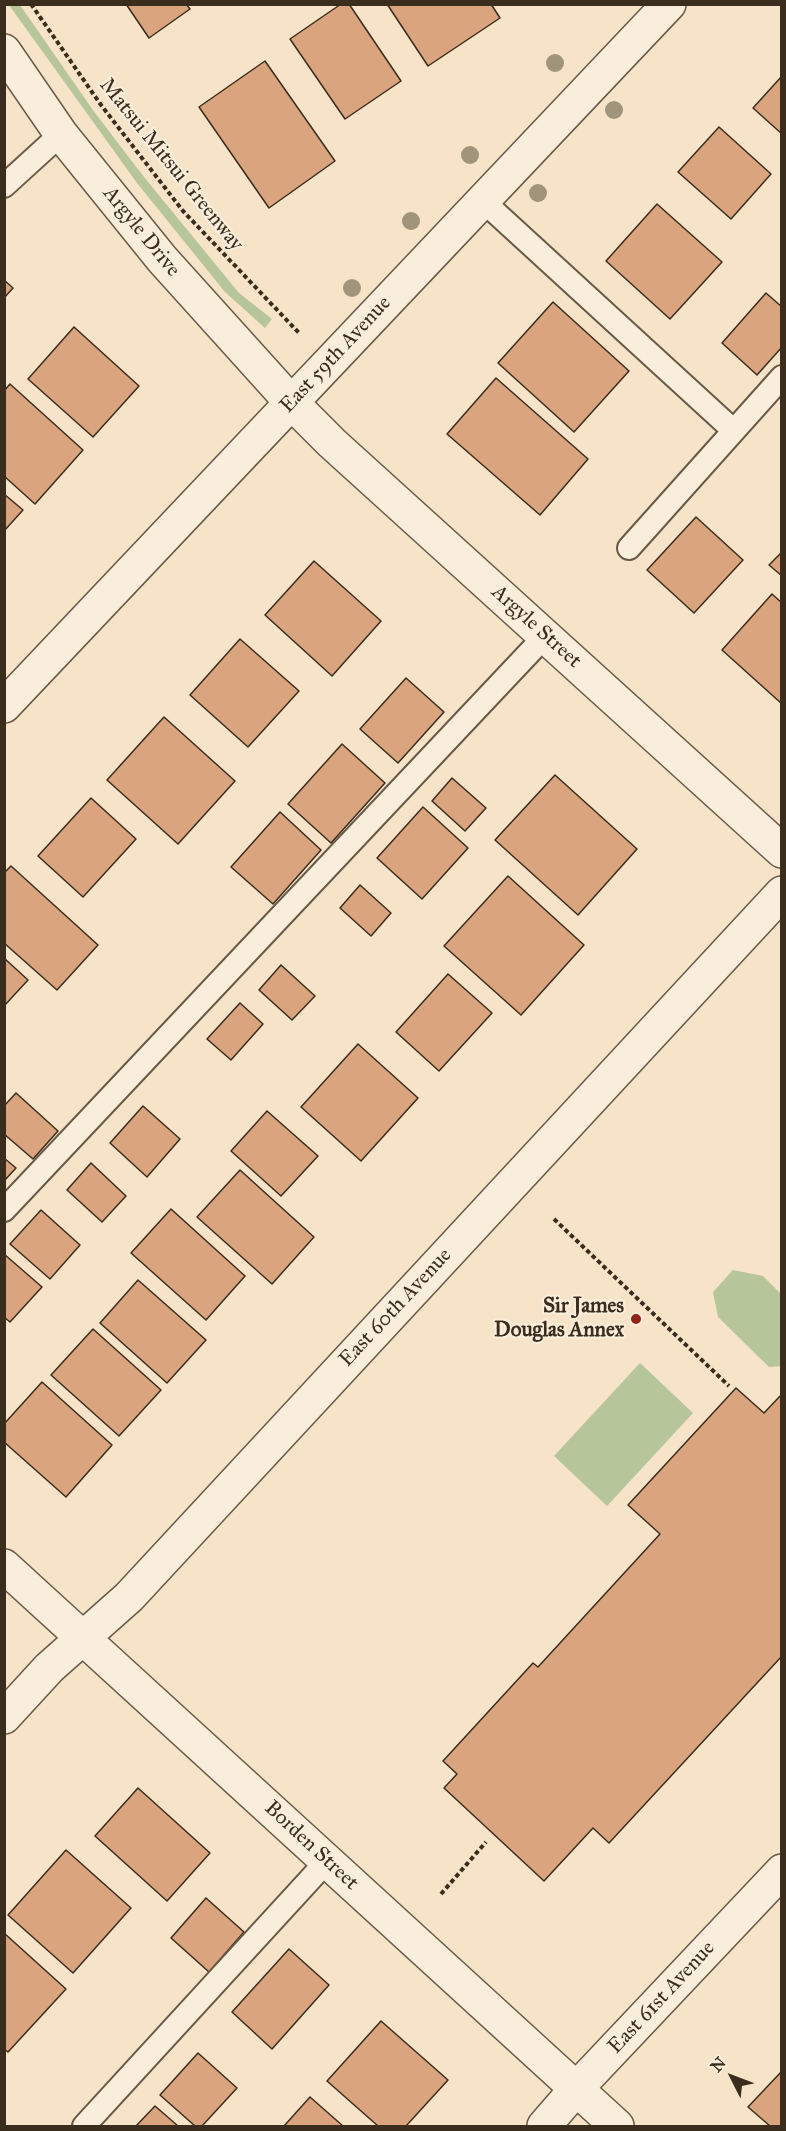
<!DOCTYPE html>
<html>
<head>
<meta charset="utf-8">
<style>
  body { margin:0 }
  #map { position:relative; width:786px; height:2131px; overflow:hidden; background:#f6e3c8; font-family:"IM FELL Great Primer",serif }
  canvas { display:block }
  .frame { position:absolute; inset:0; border:6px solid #3a2d1d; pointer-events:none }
  .north { position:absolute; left:702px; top:2047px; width:60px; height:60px; -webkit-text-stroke:4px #f9eddb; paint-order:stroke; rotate:312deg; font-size:16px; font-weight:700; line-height:24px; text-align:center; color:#3a2d1d }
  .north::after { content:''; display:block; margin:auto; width:21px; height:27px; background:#3a2d1d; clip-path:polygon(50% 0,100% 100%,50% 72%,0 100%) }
</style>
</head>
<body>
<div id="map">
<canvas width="786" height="2131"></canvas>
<div class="frame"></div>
<div class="north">N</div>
</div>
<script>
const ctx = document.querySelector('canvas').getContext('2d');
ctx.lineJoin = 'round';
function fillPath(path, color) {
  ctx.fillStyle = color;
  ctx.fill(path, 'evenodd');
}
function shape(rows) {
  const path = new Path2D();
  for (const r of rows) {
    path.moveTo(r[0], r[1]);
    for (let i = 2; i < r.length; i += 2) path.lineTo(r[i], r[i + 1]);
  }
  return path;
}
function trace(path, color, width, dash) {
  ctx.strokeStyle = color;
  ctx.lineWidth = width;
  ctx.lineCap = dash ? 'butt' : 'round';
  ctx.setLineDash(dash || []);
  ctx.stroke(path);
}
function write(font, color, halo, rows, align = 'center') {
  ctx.font = font + ' "IM FELL Great Primer",serif';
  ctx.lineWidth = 4.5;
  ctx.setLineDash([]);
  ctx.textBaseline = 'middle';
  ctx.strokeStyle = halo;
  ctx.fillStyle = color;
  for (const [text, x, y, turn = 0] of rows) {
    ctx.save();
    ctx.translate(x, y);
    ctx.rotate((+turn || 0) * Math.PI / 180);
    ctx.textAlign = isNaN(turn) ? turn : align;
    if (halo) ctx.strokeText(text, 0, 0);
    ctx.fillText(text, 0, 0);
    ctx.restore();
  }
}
fillPath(shape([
  [9,5,20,5,95,113,144,177,239,293,272,319,265,328,225,292,137,183],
  [733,1270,763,1276,781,1294,781,1366,769,1367,718,1317,713,1292],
  [640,1363,693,1413,607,1506,554,1456]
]), '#b7c59a');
const building = shape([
  [126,4,186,4,190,9,149,38,126,4],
  [341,4,349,4,401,81,345,119,290,39,341,4],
  [387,4,491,4,500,18,428,66,387,4],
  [265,61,335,161,269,208,199,107,265,61],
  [782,76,782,134,753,108,782,76],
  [719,127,771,174,731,219,678,172,719,127],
  [657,204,722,262,670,319,606,261,657,204],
  [4,280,13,288,4,298,4,280],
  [766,293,782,307,782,347,757,375,722,343,766,293],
  [553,302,629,371,574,432,498,363,553,302],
  [74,327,139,386,93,437,28,379,74,327],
  [496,378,588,459,540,515,447,434,496,378],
  [10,384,83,450,35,504,4,476,4,391,10,384],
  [4,494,23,510,4,531,4,494],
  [696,517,743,560,694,613,647,570,696,517],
  [782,552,782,576,769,565,782,552],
  [314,561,381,621,332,676,265,615,314,561],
  [772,594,782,603,782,704,722,650,772,594],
  [240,639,299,691,248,747,190,695,240,639],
  [406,678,444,712,398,763,360,729,406,678],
  [164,717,235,781,178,844,107,780,164,717],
  [342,744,385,783,331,843,288,804,342,744],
  [555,775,637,849,578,915,495,840,555,775],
  [452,778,486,808,465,831,432,801,452,778],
  [91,798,136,839,83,897,38,856,91,798],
  [423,807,468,848,422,899,377,858,423,807],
  [280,812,321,850,273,904,231,867,280,812],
  [11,866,98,945,57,990,4,943,4,873,11,866],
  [508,876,584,945,521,1015,444,946,508,876],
  [360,885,391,913,371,936,340,908,360,885],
  [4,958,28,980,4,1006,4,958],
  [281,965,315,996,292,1020,259,990,281,965],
  [448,974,492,1013,439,1071,396,1032,448,974],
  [240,1003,263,1024,231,1060,207,1039,240,1003],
  [358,1044,418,1098,361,1161,301,1107,358,1044],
  [16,1093,58,1131,33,1159,4,1134,4,1106,16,1093],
  [143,1106,180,1139,147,1177,110,1143,143,1106],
  [267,1111,318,1156,281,1196,231,1151,267,1111],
  [4,1158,16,1168,4,1181,4,1158],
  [91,1163,126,1196,102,1222,67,1190,91,1163],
  [240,1170,314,1237,272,1284,197,1217,240,1170],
  [171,1209,245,1276,206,1320,131,1253,171,1209],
  [41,1210,80,1245,50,1279,10,1244,41,1210],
  [4,1254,42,1287,10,1322,4,1317,4,1254],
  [138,1280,206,1340,167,1383,100,1323,138,1280],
  [93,1329,161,1390,119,1436,51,1375,93,1329],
  [42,1382,112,1445,66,1497,4,1442,4,1424,42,1382],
  [736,1388,764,1413,782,1394,782,1656,609,1843,593,1828,544,1881,444,1788,457,1774,443,1761,533,1663,538,1667,660,1534,628,1505,736,1388],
  [138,1788,210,1853,167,1901,95,1836,138,1788],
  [66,1850,131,1908,73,1973,8,1915,66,1850],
  [206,1898,244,1932,209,1972,171,1938,206,1898],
  [4,1933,66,1989,8,2052,4,2049,4,1933],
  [289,1949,329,1985,272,2049,232,2012,289,1949],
  [381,2021,448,2080,406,2126,378,2126,327,2081,381,2021],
  [198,2053,237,2088,202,2126,195,2126,160,2095,198,2053],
  [782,2071,782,2126,770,2126,748,2107,782,2071],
  [310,2097,343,2126,284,2126,310,2097],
  [155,2106,178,2126,136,2126,155,2106]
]);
fillPath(building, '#d9a47e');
trace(building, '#3a2d1d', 1.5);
const service = shape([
  [4,186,61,134],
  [483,201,733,430],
  [629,548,782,377],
  [4,1210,546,635],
  [84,2126,327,1861]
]);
const minor = shape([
  [4,706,669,4],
  [4,1566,617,2126],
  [4,1717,49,1668,129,1597,782,893],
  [544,2126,576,2089,782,1871]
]);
const tertiary = shape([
  [4,51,61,134,162,259,291,402,332,443,782,851]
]);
trace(service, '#695a48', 26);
trace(minor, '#695a48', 36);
trace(tertiary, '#695a48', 36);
trace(shape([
  [31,4,101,105,183,211,299,333],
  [554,1219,729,1386],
  [441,1894,486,1842]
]), '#3a2d1d', 4, [4.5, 3]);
trace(service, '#f9eddb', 22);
trace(minor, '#f9eddb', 33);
trace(tertiary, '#f9eddb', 33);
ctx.fillStyle = '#a0947b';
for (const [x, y] of [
  [555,63],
  [614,110],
  [470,155],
  [538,193],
  [411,221],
  [352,288]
]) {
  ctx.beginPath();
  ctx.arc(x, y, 9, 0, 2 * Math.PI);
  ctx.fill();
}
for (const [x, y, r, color] of [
  [636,1319,6,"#8f2418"]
]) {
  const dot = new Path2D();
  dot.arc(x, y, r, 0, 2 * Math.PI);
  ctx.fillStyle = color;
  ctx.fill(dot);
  trace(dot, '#f9eddb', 2);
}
write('21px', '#3a2d1d', '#f9eddb', [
  ["Matsui Mitsui Greenway",171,165,51],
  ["Argyle Drive",141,232,51],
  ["East 59th Avenue",336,355,-47],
  ["Argyle Street",536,627,42],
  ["East 60th Avenue",396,1308,-47],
  ["Borden Street",311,1846,43],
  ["East 61st Avenue",662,1998,-47]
]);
write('bold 21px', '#3a2d1d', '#f9eddb', [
  ["Sir James",624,1307],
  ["Douglas Annex",624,1331]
], 'right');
</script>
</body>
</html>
